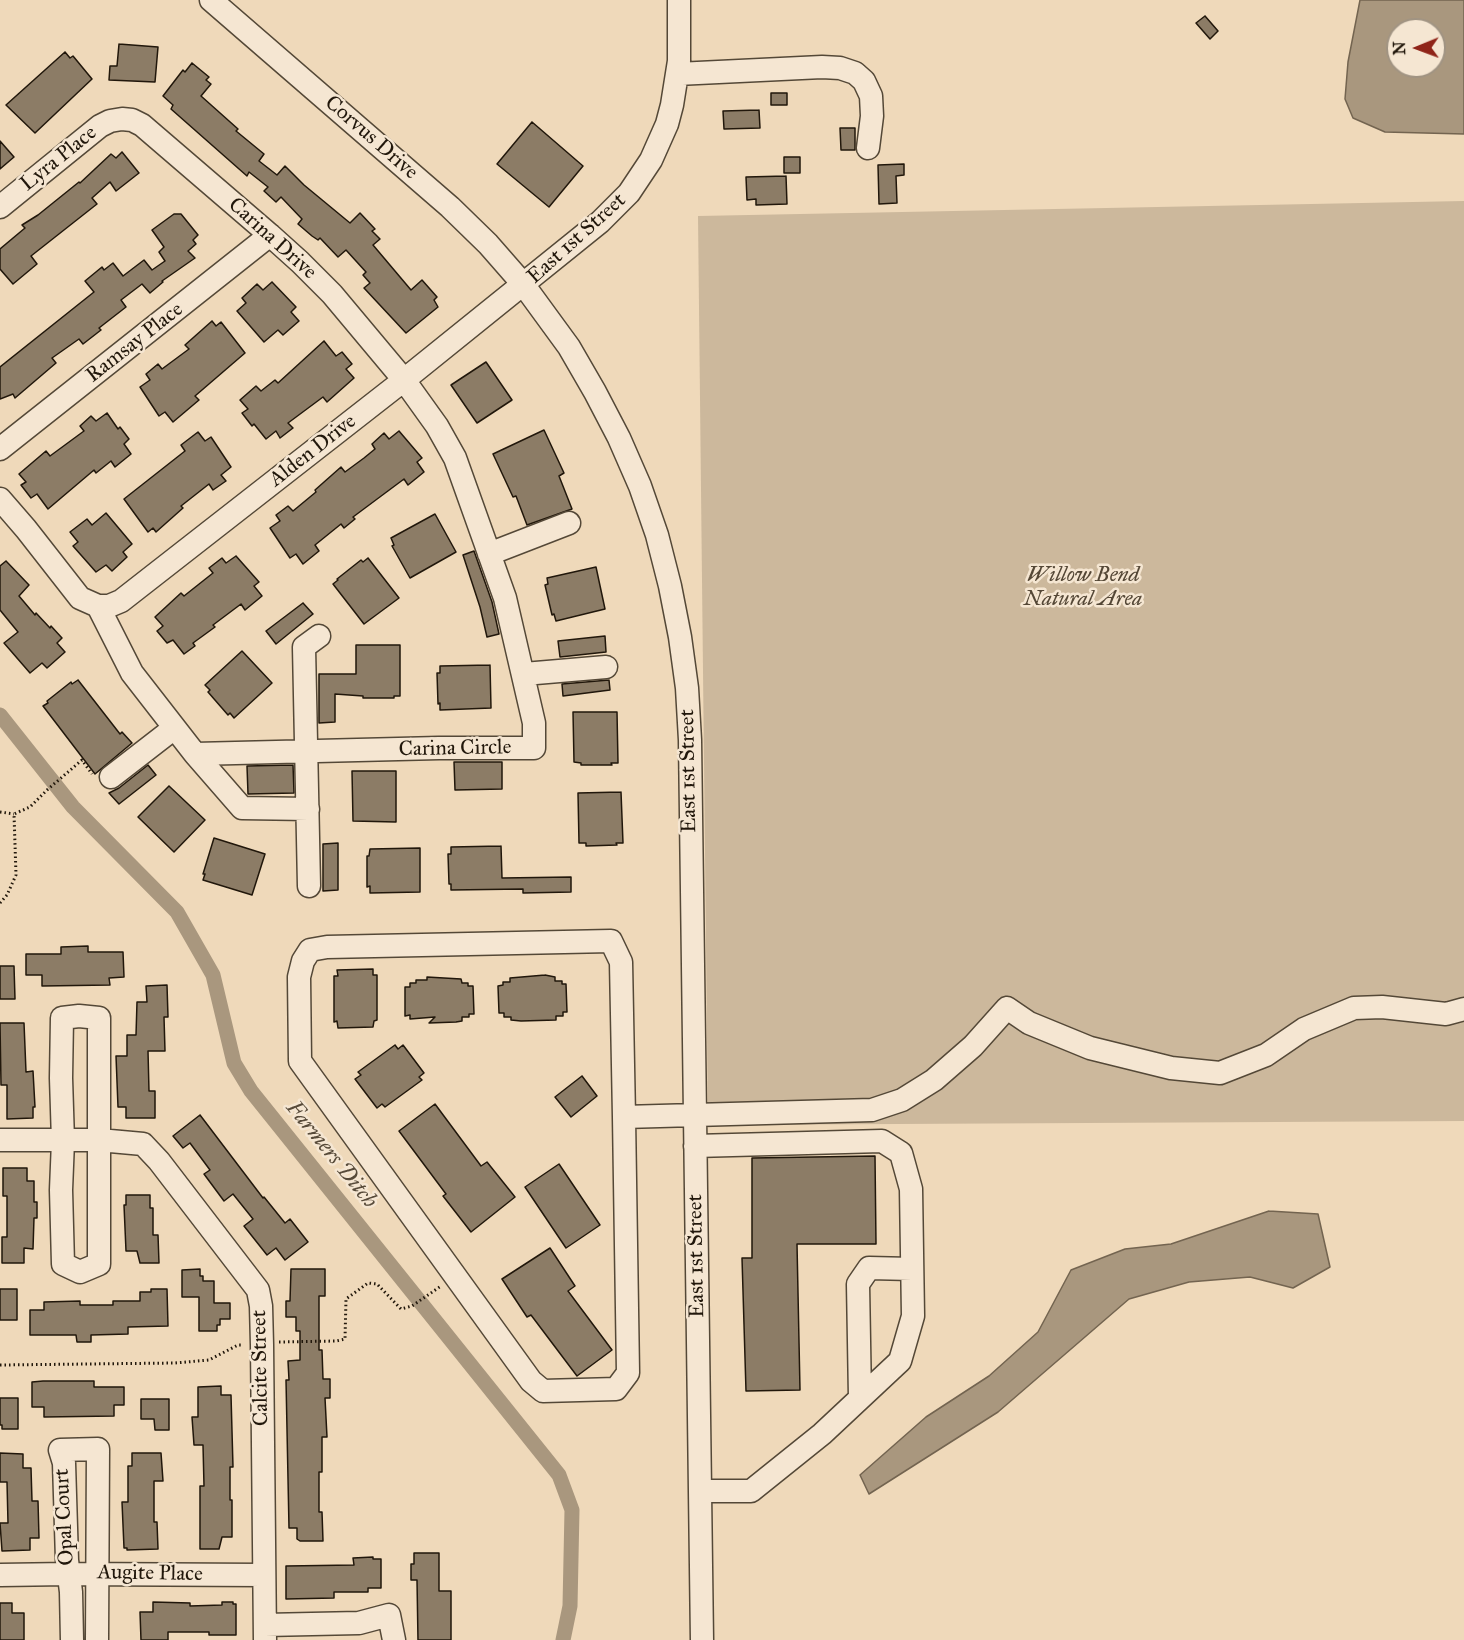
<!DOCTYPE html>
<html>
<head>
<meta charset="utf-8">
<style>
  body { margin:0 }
  #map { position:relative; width:1464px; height:1640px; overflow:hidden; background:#efd9ba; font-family:"IM FELL Great Primer",serif }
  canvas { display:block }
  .north { position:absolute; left:1386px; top:18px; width:60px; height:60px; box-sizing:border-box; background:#f5e6d2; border:2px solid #a09382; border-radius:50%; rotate:269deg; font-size:16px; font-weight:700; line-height:24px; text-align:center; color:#21170b }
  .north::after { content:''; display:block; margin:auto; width:21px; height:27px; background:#8f2418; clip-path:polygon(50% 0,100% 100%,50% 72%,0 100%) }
</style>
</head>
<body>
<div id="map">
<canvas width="1464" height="1640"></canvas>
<div class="north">N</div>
</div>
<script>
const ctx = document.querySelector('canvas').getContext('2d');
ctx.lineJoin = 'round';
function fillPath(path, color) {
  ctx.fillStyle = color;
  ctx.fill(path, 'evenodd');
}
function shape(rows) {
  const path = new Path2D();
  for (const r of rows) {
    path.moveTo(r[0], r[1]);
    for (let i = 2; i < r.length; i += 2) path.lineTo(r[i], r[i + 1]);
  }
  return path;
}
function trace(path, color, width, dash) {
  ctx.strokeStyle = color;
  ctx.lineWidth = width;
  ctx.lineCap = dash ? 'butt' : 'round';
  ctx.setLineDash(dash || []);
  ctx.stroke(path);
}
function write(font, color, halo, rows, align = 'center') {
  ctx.font = font + ' "IM FELL Great Primer",serif';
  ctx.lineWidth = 5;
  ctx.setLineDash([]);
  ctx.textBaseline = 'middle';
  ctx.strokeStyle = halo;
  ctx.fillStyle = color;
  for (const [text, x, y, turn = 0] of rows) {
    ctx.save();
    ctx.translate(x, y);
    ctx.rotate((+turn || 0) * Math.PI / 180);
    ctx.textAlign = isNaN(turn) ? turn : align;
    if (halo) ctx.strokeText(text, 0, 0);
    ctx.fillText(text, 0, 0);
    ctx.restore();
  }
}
fillPath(shape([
  [1464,201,1464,1121,708,1125,698,216]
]), '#ccb89c');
const water = shape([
  [1360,0,1464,0,1464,134,1385,132,1353,118,1345,99,1348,62,1360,0],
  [1398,30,1434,30,1434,66,1398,66,1398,30],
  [1269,1211,1318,1214,1330,1267,1293,1288,1250,1277,1189,1282,1129,1299,998,1412,869,1494,860,1475,926,1417,989,1376,1038,1332,1071,1270,1125,1249,1171,1244,1269,1211]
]);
fillPath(water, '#a9977e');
trace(water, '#736450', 1.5);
trace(shape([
  [0,715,73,807,177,912,213,975,234,1063,251,1091,559,1475,572,1510,570,1606,563,1640]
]), '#a9977e', 15);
const building = shape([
  [1205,16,1218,31,1210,39,1196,23,1205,16],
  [119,44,158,47,155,82,109,80,110,66,117,66,119,44],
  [65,52,70,58,73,56,92,79,35,133,6,105,65,52],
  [192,63,209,77,206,80,211,84,201,96,238,129,236,131,264,154,259,161,277,175,285,166,304,185,350,223,360,213,375,229,372,231,380,239,373,245,411,290,422,280,437,297,434,300,438,307,406,333,364,288,370,283,363,275,366,272,346,250,338,257,320,238,318,240,312,236,298,224,302,219,281,197,276,202,264,191,268,187,249,172,247,176,171,109,173,105,163,96,183,70,185,72,192,63],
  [771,93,787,93,787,105,771,105,771,93],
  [759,110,760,128,724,129,723,111,759,110],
  [532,122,583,166,549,207,497,164,532,122],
  [840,128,855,128,855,150,841,150,840,128],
  [0,141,14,157,0,169,0,141],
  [122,152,139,173,116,191,110,182,92,198,97,204,31,256,37,264,13,284,0,269,0,249,25,228,22,225,38,215,79,182,80,183,111,154,116,158,122,152],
  [784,157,800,157,800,173,784,173,784,157],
  [904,164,904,175,896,176,897,203,879,204,878,165,904,164],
  [786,176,787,204,756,205,756,199,747,200,746,177,786,176],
  [174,214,181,214,198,235,193,240,196,244,188,251,195,258,162,281,163,282,150,293,142,284,121,300,126,307,99,328,101,330,83,344,79,339,52,358,56,363,15,398,13,394,0,399,0,367,94,292,85,281,102,267,104,270,113,263,123,276,144,260,152,270,165,261,159,252,164,247,152,230,174,214],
  [272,282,296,307,291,312,299,321,283,335,278,330,264,342,237,311,246,303,242,298,257,284,263,290,272,282],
  [212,321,216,326,221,322,245,353,195,396,199,400,173,422,165,412,159,416,140,387,150,380,146,374,158,364,162,369,189,349,185,345,212,321],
  [324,341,336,356,342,352,352,364,346,369,354,378,327,402,323,397,288,423,293,428,280,438,276,431,266,439,254,424,252,426,242,413,248,409,240,400,256,386,261,391,275,380,278,383,324,341],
  [486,362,512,400,477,423,451,385,486,362],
  [107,413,118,429,120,427,129,439,124,444,131,454,115,467,111,461,96,473,94,470,48,509,37,494,31,498,21,485,26,482,19,474,46,451,50,456,84,431,80,426,91,416,96,421,107,413],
  [544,430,564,473,559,476,572,509,527,525,516,496,513,497,493,454,544,430],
  [399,431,422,458,417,462,424,472,408,485,404,479,353,517,355,519,344,528,341,524,315,545,319,551,303,564,296,554,290,558,270,528,280,521,276,515,288,506,293,511,316,492,315,490,341,467,345,472,364,458,375,449,372,444,384,433,389,439,399,431],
  [198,432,205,441,211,437,231,467,221,475,226,481,213,490,209,484,181,506,183,508,156,532,153,528,148,532,124,499,185,451,181,445,198,432],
  [106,513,132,544,123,552,127,557,112,571,106,565,96,572,73,546,78,542,70,532,87,519,92,525,106,513],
  [435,514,456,552,410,578,392,546,394,545,391,538,435,514],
  [474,551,492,602,499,634,487,637,480,607,463,555,474,551],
  [236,556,259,582,254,586,262,596,245,610,241,604,213,625,215,627,193,643,195,646,184,654,173,640,167,643,157,631,163,626,155,617,181,593,184,596,213,573,209,568,222,558,226,563,236,556],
  [368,558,399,598,364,624,333,584,338,580,337,579,361,560,363,562,368,558],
  [6,561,29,585,19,596,35,615,36,613,50,628,51,626,62,638,57,643,65,652,47,668,42,663,30,673,4,643,18,632,0,610,0,566,6,561],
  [596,567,605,609,556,621,554,614,552,615,545,585,548,584,547,578,596,567],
  [303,603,313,614,276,644,266,631,303,603],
  [605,636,606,652,560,657,558,641,605,636],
  [356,645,400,645,400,696,394,696,394,698,363,698,363,696,335,694,335,722,319,723,319,674,356,674,356,645],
  [242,651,272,683,234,718,230,713,228,715,208,692,210,690,205,685,242,651],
  [490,665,491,708,440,710,440,703,438,704,437,673,440,673,440,666,490,665],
  [78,680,120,734,122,732,132,743,95,774,43,706,48,703,47,701,71,682,72,684,78,680],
  [609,680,610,690,563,696,562,684,609,680],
  [573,712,617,712,618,763,611,763,612,765,581,765,581,763,574,762,573,712],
  [454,762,502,762,502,789,455,790,454,762],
  [148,765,156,775,119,804,109,793,119,788,148,765],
  [293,765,294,793,248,794,247,766,293,765],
  [352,771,396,771,396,822,353,821,352,771],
  [169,786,205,820,174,852,138,817,169,786],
  [621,792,623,843,616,843,617,845,586,846,586,843,579,843,578,793,621,792],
  [214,838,265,854,252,895,203,880,205,874,203,874,214,838],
  [338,843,338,890,323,891,323,844,338,843],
  [501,846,502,878,571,877,571,892,523,893,523,889,451,890,451,884,449,884,448,854,451,854,451,847,501,846],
  [420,848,420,892,370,893,370,886,367,887,367,856,369,856,370,849,420,848],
  [88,946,88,952,123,952,124,977,109,978,110,985,42,986,42,975,26,975,26,954,61,954,61,947,88,946],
  [0,966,14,966,15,999,0,999,0,966],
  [373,969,373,975,377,975,377,1020,374,1021,373,1027,338,1028,337,1021,334,1022,334,976,338,976,337,970,373,969],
  [545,975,555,977,555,981,562,981,562,984,566,984,567,1012,563,1012,563,1016,556,1016,556,1020,521,1021,511,1020,511,1017,504,1017,504,1013,499,1013,498,986,503,985,503,982,510,982,510,978,545,975],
  [427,977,461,979,462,983,468,983,468,986,473,986,474,1014,469,1014,469,1017,462,1017,462,1021,456,1022,429,1023,435,1017,410,1019,410,1015,405,1016,405,987,410,987,410,983,416,983,416,980,427,980,427,977],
  [167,985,168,1017,164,1017,165,1051,148,1051,149,1091,155,1091,155,1118,126,1118,126,1107,118,1107,116,1056,127,1056,127,1035,136,1035,137,1002,147,1002,146,986,167,985],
  [0,1023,24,1023,26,1072,33,1071,35,1107,33,1107,33,1118,7,1119,7,1085,1,1085,0,1023],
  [395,1045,398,1049,403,1045,424,1073,419,1077,422,1080,385,1107,382,1104,377,1108,355,1079,361,1075,358,1072,395,1045],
  [582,1076,597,1096,571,1117,555,1097,582,1076],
  [435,1104,481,1166,487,1162,515,1197,471,1232,443,1196,446,1194,399,1131,435,1104],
  [200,1115,263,1198,264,1197,285,1223,290,1219,308,1242,285,1260,276,1248,267,1255,244,1226,253,1219,233,1194,224,1201,204,1174,210,1170,190,1143,183,1148,173,1136,200,1115],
  [875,1156,876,1244,797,1244,800,1390,746,1391,742,1258,752,1258,752,1158,875,1156],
  [559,1164,600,1225,566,1248,525,1187,559,1164],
  [3,1168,27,1168,27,1181,34,1181,34,1202,37,1202,37,1218,34,1218,33,1249,24,1248,24,1263,2,1263,2,1237,7,1237,7,1196,3,1196,3,1168],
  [126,1195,150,1195,150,1208,153,1208,153,1235,158,1235,159,1263,140,1263,137,1251,126,1251,124,1205,126,1205,126,1195],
  [550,1248,575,1286,568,1291,612,1350,577,1376,531,1315,527,1317,502,1279,550,1248],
  [200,1269,200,1276,203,1276,203,1281,214,1281,214,1303,230,1303,230,1319,220,1319,220,1325,217,1325,217,1331,199,1331,199,1297,182,1297,182,1270,200,1269],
  [291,1269,325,1269,325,1296,319,1296,319,1350,322,1350,323,1379,330,1379,330,1398,325,1398,327,1437,322,1437,322,1472,319,1472,319,1512,322,1512,323,1541,300,1541,297,1539,297,1528,289,1528,286,1380,289,1380,288,1361,300,1360,300,1331,296,1331,296,1317,286,1317,286,1301,290,1301,291,1269],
  [0,1289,17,1289,17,1320,0,1320,0,1289],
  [151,1289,167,1289,168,1326,128,1327,128,1334,91,1335,91,1342,77,1342,76,1335,30,1335,30,1310,44,1310,44,1302,80,1301,80,1305,113,1305,113,1301,140,1301,140,1292,151,1292,151,1289],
  [43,1381,94,1381,94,1387,124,1387,124,1405,114,1405,114,1416,44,1417,44,1407,32,1407,32,1382,43,1381],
  [221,1386,221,1395,231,1395,233,1467,230,1467,230,1500,232,1500,232,1537,222,1537,219,1549,200,1549,200,1486,204,1486,203,1445,194,1445,192,1417,198,1417,198,1387,221,1386],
  [0,1398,18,1398,18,1429,2,1429,2,1425,0,1425,0,1398],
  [141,1399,169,1399,169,1430,155,1430,154,1419,141,1419,141,1399],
  [0,1453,23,1454,23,1468,31,1468,32,1501,38,1501,39,1538,30,1538,30,1550,2,1551,0,1523,8,1523,7,1482,0,1482,0,1453],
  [132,1453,161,1453,163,1481,154,1481,154,1522,157,1522,158,1549,127,1550,127,1548,124,1548,122,1502,128,1502,128,1466,132,1466,132,1453],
  [414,1553,439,1553,439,1591,451,1591,451,1640,418,1640,417,1580,411,1580,411,1564,414,1564,414,1553],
  [373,1557,373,1559,381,1559,381,1588,368,1588,368,1592,334,1592,334,1598,286,1599,286,1566,354,1565,353,1558,373,1557],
  [153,1602,190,1603,190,1606,222,1605,222,1602,233,1602,233,1604,236,1604,236,1635,209,1635,209,1632,168,1632,168,1640,141,1640,140,1612,153,1612,153,1602],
  [0,1603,12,1603,12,1613,24,1613,24,1640,0,1640,0,1603]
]);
fillPath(building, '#8c7c66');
trace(building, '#21170b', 1.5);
const minor = shape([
  [211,0,450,207,488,244,523,284,569,347,595,392,619,438,640,486,657,535,670,586,680,637,687,688,690,740,702,1640],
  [677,74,822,67,840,68,855,73,864,81,871,96,872,116,868,148],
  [0,207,100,126,110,121,122,119,132,120,142,125,270,235,300,262,332,294,404,380,437,426,455,458,505,598,534,723,534,748,439,748,195,754,132,673,98,606],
  [0,449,270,235],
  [0,499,26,529,80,598,98,606,109,606,121,601,404,380,600,222,629,193,651,160,667,124,672,105,679,61,679,0],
  [489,554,569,523],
  [524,674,606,667],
  [195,754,242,808,308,809],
  [111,777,173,729],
  [309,886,304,647,319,636],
  [79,1016,99,1018,99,1264,80,1272,63,1264,61,1190,63,1141,61,1078,62,1018,79,1016],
  [624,1117,628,1373,616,1389,543,1391,531,1381,300,1061,299,977,303,961,310,950,327,947,611,941,621,962,624,1117,872,1110,902,1100,934,1080,973,1046,1007,1008,1029,1023,1090,1048,1171,1068,1220,1073,1266,1055,1304,1029,1354,1008,1382,1007,1446,1014,1464,1009],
  [0,1140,99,1140,143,1144,159,1161,258,1290,261,1306,262,1345,265,1640],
  [695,1146,882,1141,901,1153,911,1189,913,1316,900,1361,822,1434,751,1491,700,1491],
  [860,1398,858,1284,869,1268,912,1269],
  [0,1575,67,1574,264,1575],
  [265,1625,359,1623,389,1615,394,1640],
  [72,1640,71,1592,67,1560,64,1463,60,1450,98,1449,97,1640]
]);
trace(minor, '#544837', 25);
trace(shape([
  [0,812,14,814],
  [0,903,7,895,16,875,14,814,30,807,47,790,82,760,92,774],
  [279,1342,336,1341,345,1339,346,1299,368,1283,377,1284,401,1309,412,1306,441,1286],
  [0,1365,175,1363,209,1360,238,1345,243,1345]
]), '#21170b', 3, [1.5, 3]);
trace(minor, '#f5e6d2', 22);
write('21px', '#21170b', '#f5e6d2', [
  ["Corvus Drive",371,138,41],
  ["Lyra Place",59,159,-39],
  ["Carina Drive",272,239,42],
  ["East 1st Street",577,239,-42],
  ["Ramsay Place",135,343,-38],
  ["Alden Drive",313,451,-38],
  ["Carina Circle",455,749,-1],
  ["East 1st Street",689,771,-91],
  ["East 1st Street",697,1256,-91],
  ["Calcite Street",261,1368,-91],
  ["Opal Court",65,1517,-93],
  ["Augite Place",150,1574,1]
]);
write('italic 21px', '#544736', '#f5e6d2', [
  ["Willow Bend",1083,576],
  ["Natural Area",1083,600]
]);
write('italic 22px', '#574a39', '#f5e6d2', [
  ["Farmers Ditch",331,1155,51]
]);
</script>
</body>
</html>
